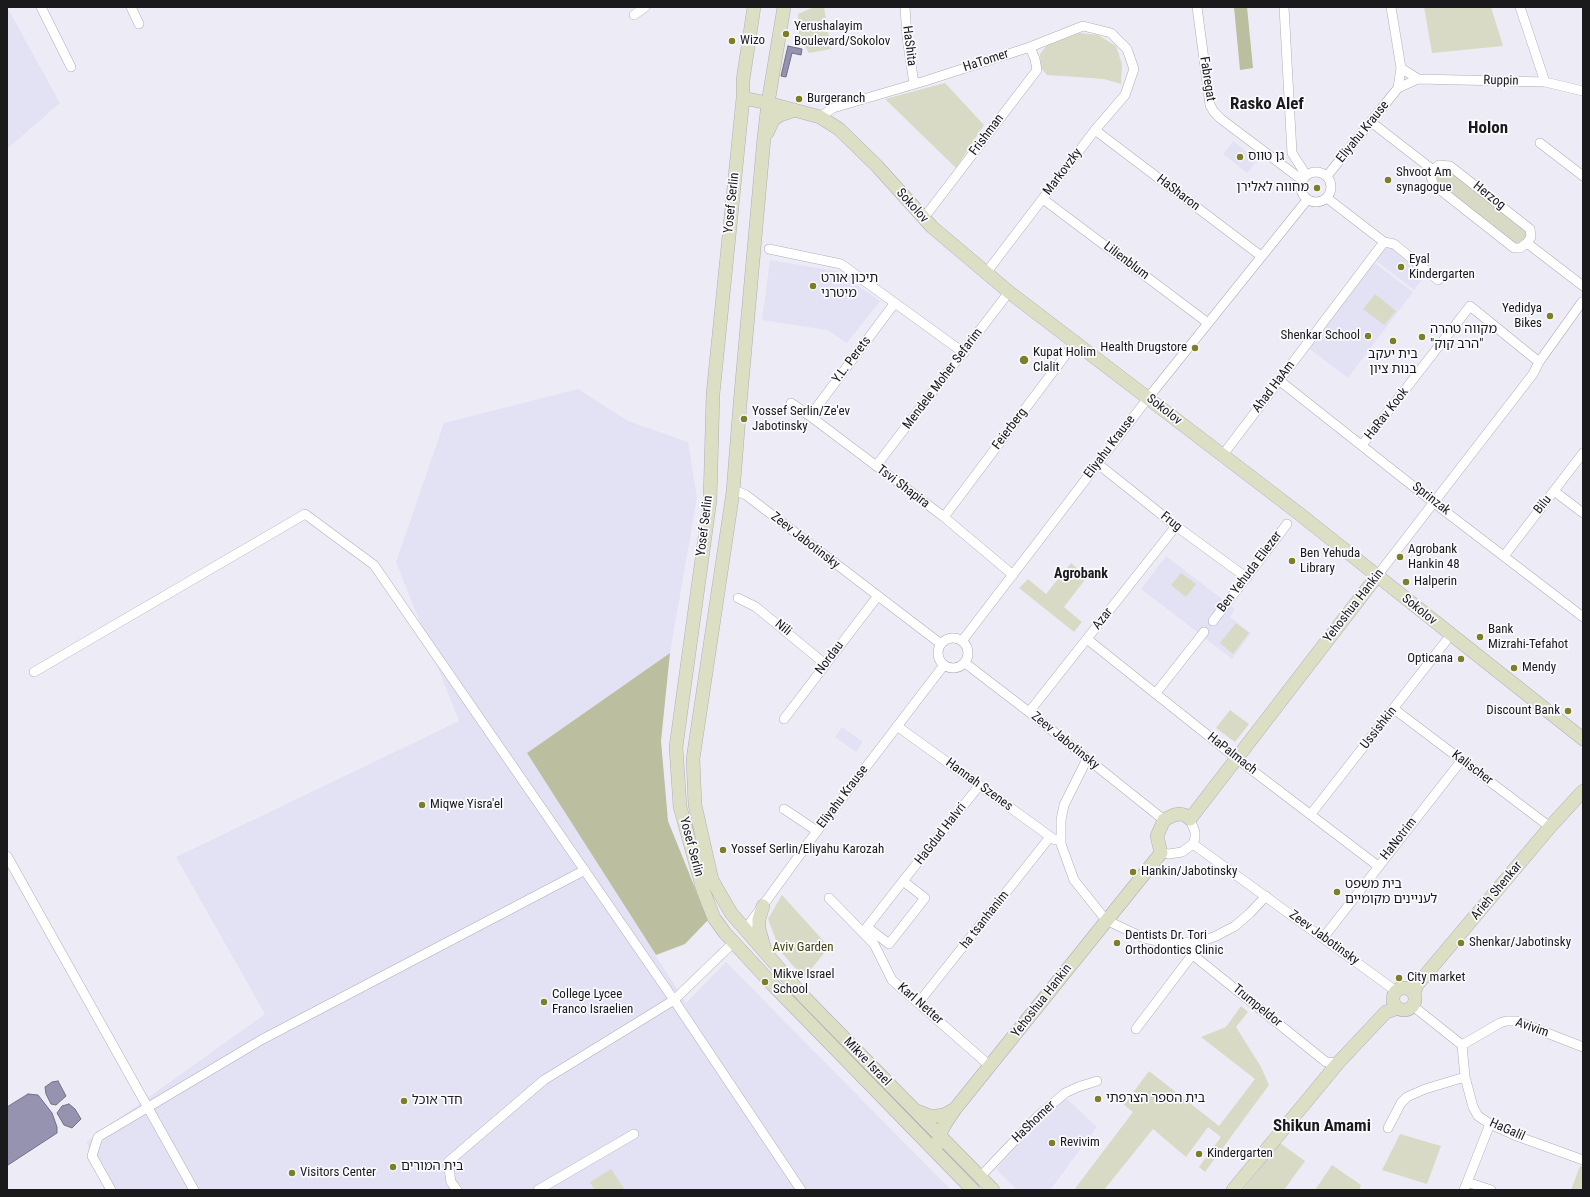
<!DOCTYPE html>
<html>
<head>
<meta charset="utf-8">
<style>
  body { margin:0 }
  #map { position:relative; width:1590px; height:1197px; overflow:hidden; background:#edecf6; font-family:"Roboto Condensed",sans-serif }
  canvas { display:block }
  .frame { position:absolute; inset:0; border:8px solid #1a1a1d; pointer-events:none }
</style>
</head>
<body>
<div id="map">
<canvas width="1590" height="1197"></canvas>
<div class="frame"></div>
</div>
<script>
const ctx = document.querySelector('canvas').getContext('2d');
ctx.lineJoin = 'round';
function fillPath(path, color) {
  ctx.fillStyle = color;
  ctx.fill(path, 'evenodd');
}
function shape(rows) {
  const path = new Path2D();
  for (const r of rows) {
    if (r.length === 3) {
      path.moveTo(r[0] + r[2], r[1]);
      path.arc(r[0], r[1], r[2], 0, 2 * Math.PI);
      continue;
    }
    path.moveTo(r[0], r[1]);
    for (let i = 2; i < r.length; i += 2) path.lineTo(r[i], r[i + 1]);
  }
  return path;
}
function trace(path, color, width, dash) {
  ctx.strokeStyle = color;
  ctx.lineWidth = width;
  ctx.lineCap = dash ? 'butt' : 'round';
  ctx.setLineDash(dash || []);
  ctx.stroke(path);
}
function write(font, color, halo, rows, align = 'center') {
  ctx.font = font + ' "Roboto Condensed","Noto Sans Hebrew",sans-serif';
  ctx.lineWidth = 3.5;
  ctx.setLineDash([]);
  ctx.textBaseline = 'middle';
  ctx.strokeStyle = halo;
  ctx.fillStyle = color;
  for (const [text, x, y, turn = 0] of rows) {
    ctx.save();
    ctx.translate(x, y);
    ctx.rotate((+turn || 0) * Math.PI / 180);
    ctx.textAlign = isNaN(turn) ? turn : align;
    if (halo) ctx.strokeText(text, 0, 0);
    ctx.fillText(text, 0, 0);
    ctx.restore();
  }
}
fillPath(shape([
  [7,7,60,103,7,149],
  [1233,141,1258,160,1247,173,1223,154],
  [1385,245,1392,247,1427,274,1414,290,1374,259],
  [770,260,837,271,880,301,847,343,827,330,762,320],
  [1372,261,1413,292,1348,378,1307,347],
  [578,389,628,421,688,442,697,498,670,653,527,753,686,1003,726,962,951,1190,110,1190,86,1142,265,1014,176,857,459,721,396,562,444,423],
  [1166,556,1235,609,1230,617,1251,633,1232,659,1141,589],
  [842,727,863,742,856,752,835,737],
  [1065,1097,1097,1127,1050,1190,1017,1190,996,1169,1044,1115]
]), '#e3e2f4');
fillPath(shape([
  [814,7,824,7,831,49,809,53,799,37,798,14],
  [1424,7,1491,7,1503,46,1432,53],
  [1080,33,1098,35,1116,46,1122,64,1121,84,1104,79,1047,75,1041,68,1040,54,1047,45],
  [945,83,984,125,956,168,885,99],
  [1450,166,1530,229,1520,248,1434,185,1433,170],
  [1375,294,1396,311,1384,325,1363,309],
  [1071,563,1087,577,1064,607,1082,622,1074,632,1019,588,1028,579,1046,594],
  [1181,573,1196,584,1186,597,1171,585],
  [1236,623,1249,633,1233,654,1220,643],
  [1230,710,1249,724,1235,742,1216,728],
  [782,895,829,947,804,978,780,951,768,919],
  [1241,1006,1248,1012,1236,1027,1261,1067,1269,1085,1205,1172,1199,1167,1221,1137,1208,1127,1186,1157,1153,1129,1104,1190,1074,1190,1133,1112,1124,1105,1149,1071,1219,1126,1255,1079,1201,1037,1226,1027],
  [1400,1134,1441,1146,1427,1184,1382,1170],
  [1280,1143,1305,1161,1284,1190,1243,1190],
  [1332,1165,1361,1185,1359,1190,1315,1190],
  [1580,1166,1583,1167,1583,1190,1571,1190],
  [611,1169,625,1190,595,1190,590,1182]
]), '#d8dac5');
fillPath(shape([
  [1234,7,1247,7,1253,68,1240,70],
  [670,653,661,741,668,821,708,920,685,944,656,955,527,753]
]), '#bbbe9f');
const water = shape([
  [788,46,802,49,801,55,792,53,786,77,781,76,788,46],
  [58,1081,66,1096,56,1105,51,1104,46,1094,45,1087,52,1082,58,1081],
  [28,1094,38,1095,52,1113,57,1127,57,1133,8,1165,7,1164,7,1107,28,1094],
  [69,1104,75,1109,81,1119,72,1128,64,1125,57,1113,62,1106,69,1104]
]);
fillPath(water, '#9693b0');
trace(water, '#716f84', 1);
const street = shape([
  [41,7,71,67],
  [131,7,139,24],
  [905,7,907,37,914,84],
  [1197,7,1210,105,1214,112,1221,119,1302,180],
  [1284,7,1292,153,1306,175],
  [1391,7,1401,68,1398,88],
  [1520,7,1545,82],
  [634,15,645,7],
  [1401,68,1418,79],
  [820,117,833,108,925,81,1030,47,1083,26,1111,33,1127,49,1134,69,1125,95,1095,130,986,273],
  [1371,122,1433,170],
  [1095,130,1261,256],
  [1540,143,1583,176],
  [1439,165,1450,166,1530,229,1531,237,1527,243,1520,248,1514,248,1434,185,1431,177,1433,170,1439,165],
  [1316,187,15],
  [1327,176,1398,88,1418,79,1545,82,1583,91],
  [1327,198,1384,242,1394,244,1438,280],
  [1043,199,1208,323],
  [923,219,1037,70,1035,59,1030,47],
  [1527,243,1583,286],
  [769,249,841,264,964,353],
  [1280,381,1433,502,1583,617],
  [791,403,810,416,944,517,1013,575],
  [810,416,894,304],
  [1362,445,1470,306,1539,362],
  [1222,456,1384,242],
  [1098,464,1176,526,1247,578],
  [876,466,1009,292],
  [1554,491,1583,513],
  [733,492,739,492,746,495,941,644],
  [944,517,1076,341],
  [1504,556,1583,453],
  [1377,576,1533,374,1539,362,1582,302],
  [738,598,756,607,825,664],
  [1213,621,1287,524],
  [953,653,15],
  [1087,639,1240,761,1378,866],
  [962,641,1148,398,1307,200],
  [965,663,1029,712,1164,820],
  [34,672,305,514,374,565,674,1000,801,1190],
  [1156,693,1204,632],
  [1394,709,1550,827],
  [1029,712,1176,526],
  [784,719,877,597],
  [897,726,1055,840],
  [1087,759,1064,805,1061,820,1061,844,1074,880,1106,920,1144,938,1162,942,1200,942,1216,936,1235,926,1250,913,1266,896],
  [784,809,817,831],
  [1311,814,1446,641],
  [1193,844,1396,991],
  [1161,853,1169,854,1182,852,1193,844,1195,838,1195,832,1190,819],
  [7,856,194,1190],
  [903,881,925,898,889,944,867,927,903,881,979,786],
  [829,898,874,944,892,980,990,1066],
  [745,930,817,831,944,665],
  [1323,938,1461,761],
  [1178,943,1326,1062,1338,1063],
  [919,1002,1050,837],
  [1413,1006,1462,1045],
  [1136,1029,1192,955,1200,942],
  [1462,1045,1465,1077,1473,1107,1478,1116,1490,1124,1514,1135,1583,1160],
  [1462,1045,1500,1023,1506,1021,1516,1021,1583,1047],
  [1388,1128,1401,1103,1407,1097,1425,1089,1465,1077],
  [980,1177,1037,1117,1065,1093,1078,1087,1097,1081],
  [1467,1182,1491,1190],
  [111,1190,92,1156,98,1137,261,1040,585,870],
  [457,1190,451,1182,448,1162,544,1080,674,1000,733,943],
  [538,1190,634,1134],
  [1464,1190,1490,1124]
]);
const secondary = shape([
  [754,7,743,80,743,98,713,394,710,500,676,747,680,807,703,890,714,918,725,933,772,984,973,1190],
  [784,7,768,103,764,138,740,404,733,492,693,759,695,805,712,880,731,913,803,996,993,1190],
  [743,98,768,103,820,117,839,129,877,166,932,227,1009,292,1297,512,1583,739],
  [767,133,773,120,780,115,795,110],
  [763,906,759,919,759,929,765,950],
  [1404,999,11],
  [1414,993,1417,985,1550,827,1583,791],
  [917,1111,930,1116,936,1116,944,1115,955,1109],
  [938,1144,939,1136,945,1124,955,1109,1161,853,1157,836,1164,820,1174,815,1180,814,1185,815,1190,819,1377,576],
  [1233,1190,1338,1063,1386,1012,1398,1008]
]);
trace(street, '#afaeb8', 10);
trace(secondary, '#afaeb8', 14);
trace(street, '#fff', 9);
trace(secondary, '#dddfc5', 13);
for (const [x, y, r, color] of [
  [786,34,4,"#7c7e28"],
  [732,41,4,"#7c7e28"],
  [799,99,4,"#7c7e28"],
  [1240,157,4,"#7c7e28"],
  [1388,180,4,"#7c7e28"],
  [1317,188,4,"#7c7e28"],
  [1401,267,4,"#7c7e28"],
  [813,286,4,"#7c7e28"],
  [1550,316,4,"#7c7e28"],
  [1368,336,4,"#7c7e28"],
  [1422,337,4,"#7c7e28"],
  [1393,341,4,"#7c7e28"],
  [1195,348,4,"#7c7e28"],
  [1024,360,5,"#7c7e28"],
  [744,419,4,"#7c7e28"],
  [1400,557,4,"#7c7e28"],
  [1292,561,4,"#7c7e28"],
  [1406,582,4,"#7c7e28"],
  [1480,637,4,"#7c7e28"],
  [1461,659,4,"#7c7e28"],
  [1514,668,4,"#7c7e28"],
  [1568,711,4,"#7c7e28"],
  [422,805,4,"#7c7e28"],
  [723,850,4,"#7c7e28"],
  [1133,872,4,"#7c7e28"],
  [1337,892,4,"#7c7e28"],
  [1117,943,4,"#7c7e28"],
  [1461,943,4,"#7c7e28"],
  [1399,978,4,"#7c7e28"],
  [765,982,4,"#7c7e28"],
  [544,1002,4,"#7c7e28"],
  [1098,1099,4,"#7c7e28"],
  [404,1101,4,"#7c7e28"],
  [1052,1143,4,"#7c7e28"],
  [1199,1154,4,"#7c7e28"],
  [393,1167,4,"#7c7e28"],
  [292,1173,4,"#7c7e28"]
]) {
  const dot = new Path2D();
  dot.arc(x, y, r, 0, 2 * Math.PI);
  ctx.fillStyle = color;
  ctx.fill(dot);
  trace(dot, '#fafafe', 1.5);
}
write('13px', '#1a1a1d', '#fafafe', [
  ["Yerushalayim",794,27],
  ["Boulevard/Sokolov",794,42],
  ["Wizo",740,41],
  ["Burgeranch",807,99],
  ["גן טווס",1248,157],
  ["Shvoot Am",1396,173],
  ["synagogue",1396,188],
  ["מחווה לאלירן",1309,188,"right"],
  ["Eyal",1409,260],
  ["Kindergarten",1409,275],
  ["תיכון אורט",821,279],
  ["מיטרני",821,294],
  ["Yedidya",1542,309,"right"],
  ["Bikes",1542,324,"right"],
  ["מקווה טהרה",1430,330],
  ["\"הרב קוק\"",1430,345],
  ["Shenkar School",1360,336,"right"],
  ["Health Drugstore",1187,348,"right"],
  ["Kupat Holim",1033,353],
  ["Clalit",1033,368],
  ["בית יעקב",1393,355,"center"],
  ["בנות ציון",1393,370,"center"],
  ["Yossef Serlin/Ze'ev",752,412],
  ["Jabotinsky",752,427],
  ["Agrobank",1408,550],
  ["Hankin 48",1408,565],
  ["Ben Yehuda",1300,554],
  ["Library",1300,569],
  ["Halperin",1414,582],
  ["Bank",1488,630],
  ["Mizrahi-Tefahot",1488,645],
  ["Opticana",1453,659,"right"],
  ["Mendy",1522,668],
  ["Discount Bank",1560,711,"right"],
  ["Miqwe Yisra'el",430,805],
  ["Yossef Serlin/Eliyahu Karozah",731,850],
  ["Hankin/Jabotinsky",1141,872],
  ["בית משפט",1345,885],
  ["לעניינים מקומיים",1345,900],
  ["Dentists Dr. Tori",1125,936],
  ["Orthodontics Clinic",1125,951],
  ["Shenkar/Jabotinsky",1469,943],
  ["Mikve Israel",773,975],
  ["School",773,990],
  ["City market",1407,978],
  ["College Lycee",552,995],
  ["Franco Israelien",552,1010],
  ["בית הספר הצרפתי",1106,1099],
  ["חדר אוכל",412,1101],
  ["Revivim",1060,1143],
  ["Kindergarten",1207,1154],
  ["בית המורים",401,1167],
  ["Visitors Center",300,1173]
], 'left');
write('13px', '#1a1a1d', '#fafafe', [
  ["HaShita",909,46,83],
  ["HaTomer",986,61,-18],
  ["Fabregat",1207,79,81],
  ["Ruppin",1501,81,1],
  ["Eliyahu Krause",1363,132,-51],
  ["Frishman",987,135,-53],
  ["Markovzky",1063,172,-53],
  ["HaSharon",1178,193,37],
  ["Herzog",1489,196,38],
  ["Yosef Serlin",732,203,-84],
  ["Sokolov",912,206,48],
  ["Lilienblum",1126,261,37],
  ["Y.L. Perets",852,360,-53],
  ["Mendele Moher Sefarim",943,379,-53],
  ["Ahad HaAm",1274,387,-53],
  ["Sokolov",1164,410,38],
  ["HaRav Kook",1387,414,-52],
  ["Feierberg",1010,429,-53],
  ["Eliyahu Krause",1110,447,-53],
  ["Tsvi Shapira",903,487,37],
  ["Sprinzak",1431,499,38],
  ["Bilu",1543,505,-52],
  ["Frug",1171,522,38],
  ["Yosef Serlin",705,526,-83],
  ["Zeev Jabotinsky",805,541,38],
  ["Ben Yehuda Eliezer",1250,572,-53],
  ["Yehoshua Hankin",1354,606,-52],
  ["Sokolov",1419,610,39],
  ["Azar",1103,619,-52],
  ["Nili",783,628,39],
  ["Nordau",830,658,-53],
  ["Ussishkin",1379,728,-52],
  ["Zeev Jabotinsky",1065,741,39],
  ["HaPalmach",1232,754,38],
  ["Kalischer",1472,768,37],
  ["Hannah Szenes",979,785,36],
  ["Eliyahu Krause",843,797,-53],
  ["HaGdud HaIvri",941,834,-52],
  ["HaNotrim",1399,839,-52],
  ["Yosef Serlin",691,847,75],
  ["Arieh Shenkar",1497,891,-50],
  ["ha tsanhanim",985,920,-52],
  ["Zeev Jabotinsky",1324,938,36],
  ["Yehoshua Hankin",1042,1001,-52],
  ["Karl Netter",920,1004,41],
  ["Trumpeldor",1257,1006,39],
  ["Avivim",1532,1028,19],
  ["Mikve Israel",867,1062,46],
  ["HaShomer",1034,1122,-44],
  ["HaGalil",1507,1130,24]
]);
write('13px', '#40420b', '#fafafe', [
  ["Aviv Garden",803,948]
]);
write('bold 14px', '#1a1a1d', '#fafafe', [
  ["Agrobank",1081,574]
]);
write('bold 17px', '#1a1a1d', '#fafafe', [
  ["Rasko Alef",1267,105],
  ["Holon",1488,129],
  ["Shikun Amami",1322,1127]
]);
</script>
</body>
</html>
